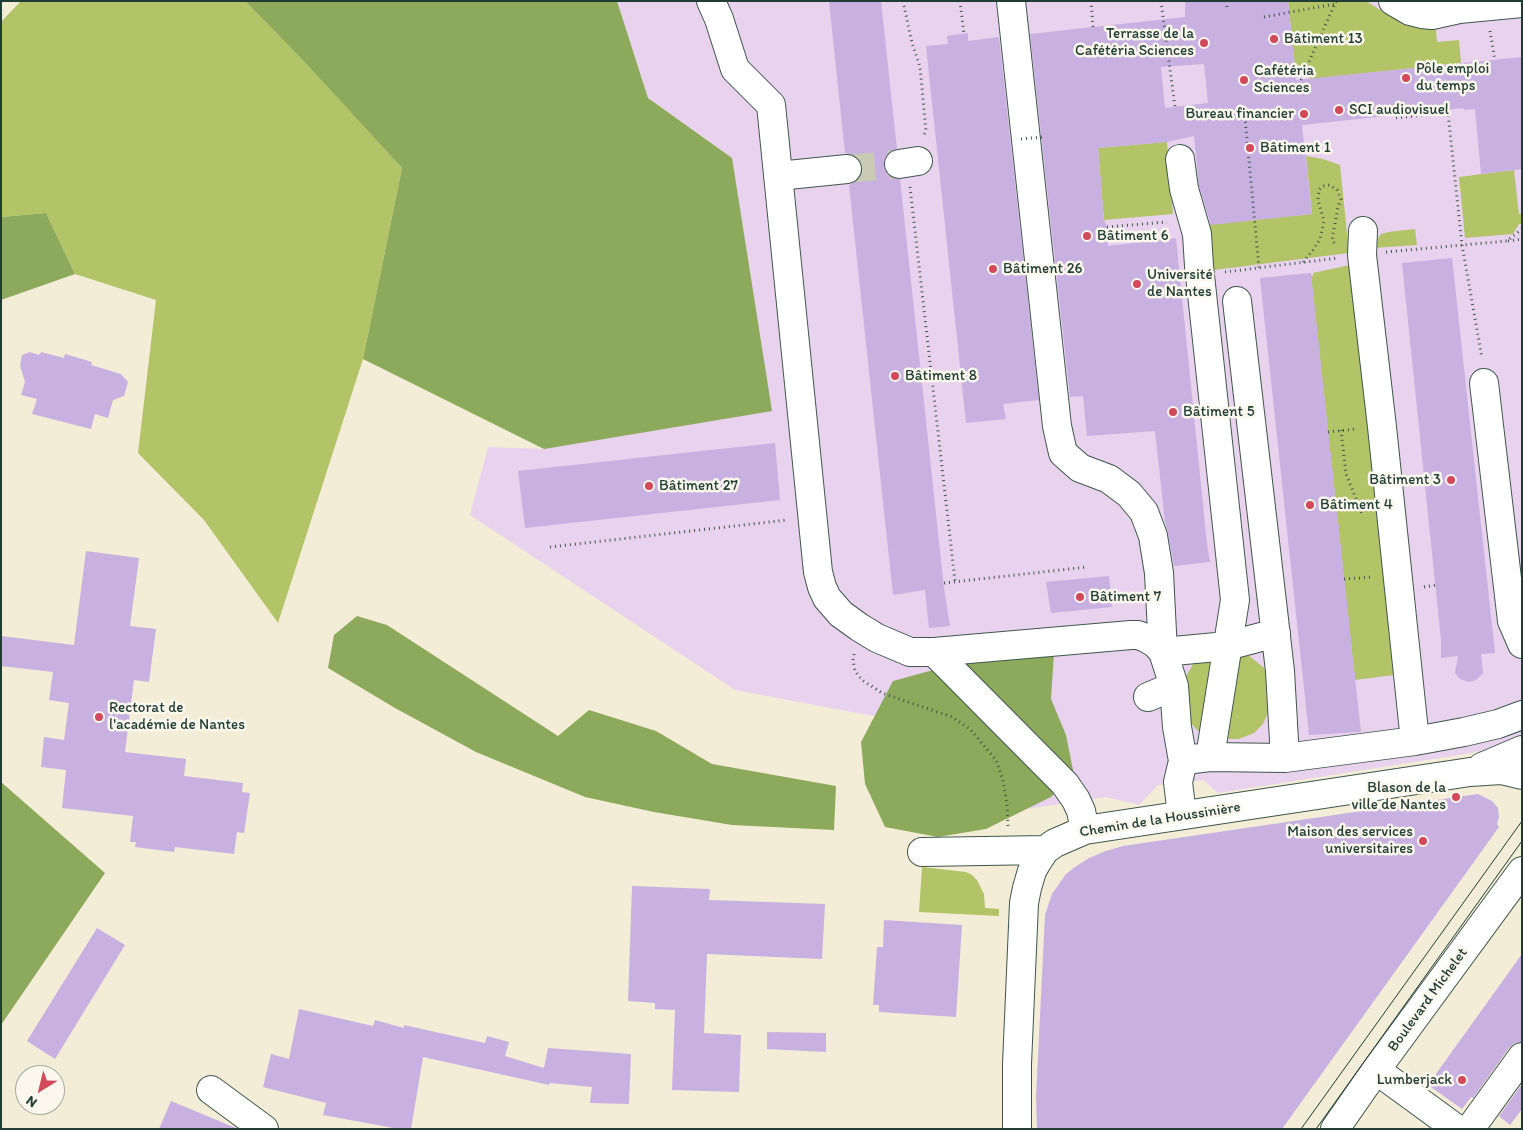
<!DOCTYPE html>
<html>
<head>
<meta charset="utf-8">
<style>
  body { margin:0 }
  #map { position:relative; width:1523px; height:1130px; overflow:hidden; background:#f3edd7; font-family:Itim,sans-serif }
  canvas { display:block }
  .frame { position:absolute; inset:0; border:2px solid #1f3d34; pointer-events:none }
  .north { position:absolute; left:15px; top:1065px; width:50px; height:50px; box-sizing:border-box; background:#fbf7ec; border:1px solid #a3ada2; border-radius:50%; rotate:216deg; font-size:14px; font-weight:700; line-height:20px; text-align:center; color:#1f3d34 }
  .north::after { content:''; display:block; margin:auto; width:18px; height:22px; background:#d1495b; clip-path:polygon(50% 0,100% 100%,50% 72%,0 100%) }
</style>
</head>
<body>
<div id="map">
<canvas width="1523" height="1130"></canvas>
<div class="frame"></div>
<div class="north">N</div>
</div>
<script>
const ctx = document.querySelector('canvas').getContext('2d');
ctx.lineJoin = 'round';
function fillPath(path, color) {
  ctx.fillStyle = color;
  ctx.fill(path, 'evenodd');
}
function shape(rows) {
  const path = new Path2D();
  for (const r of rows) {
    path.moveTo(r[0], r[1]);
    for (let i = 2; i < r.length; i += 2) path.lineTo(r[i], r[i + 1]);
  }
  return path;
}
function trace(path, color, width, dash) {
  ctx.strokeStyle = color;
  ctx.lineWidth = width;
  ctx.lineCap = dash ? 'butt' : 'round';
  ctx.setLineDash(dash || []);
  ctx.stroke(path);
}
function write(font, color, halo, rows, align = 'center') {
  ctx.font = font + ' Itim,sans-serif';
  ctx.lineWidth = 5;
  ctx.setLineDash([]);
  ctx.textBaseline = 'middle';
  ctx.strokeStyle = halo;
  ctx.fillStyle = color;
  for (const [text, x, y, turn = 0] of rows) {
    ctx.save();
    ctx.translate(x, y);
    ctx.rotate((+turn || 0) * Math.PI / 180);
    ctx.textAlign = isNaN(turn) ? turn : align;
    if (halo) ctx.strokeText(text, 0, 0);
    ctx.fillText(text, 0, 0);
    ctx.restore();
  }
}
fillPath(shape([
  [617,1,1522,1,1522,735,1498,746,1484,751,1218,793,1203,780,1158,785,1139,805,1106,797,1027,809,935,811,884,718,735,690,470,515,488,447,544,449,732,158,648,98]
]), '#e8d2ee');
fillPath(shape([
  [21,1,245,1,303,59,402,168,363,359,278,623,204,520,138,453,156,300,75,274,46,213,1,217,1,22],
  [1288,1,1366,1,1404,25,1436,30,1437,42,1459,40,1461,63,1310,79,1295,67],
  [1167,142,1173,214,1104,220,1098,148],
  [1306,156,1323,159,1340,165,1349,253,1206,271,1203,225,1312,214],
  [1514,170,1519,214,1522,213,1522,224,1519,224,1513,234,1465,238,1459,177],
  [1415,229,1417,245,1374,248,1374,243,1381,234,1389,232],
  [1350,265,1394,675,1355,680,1311,276,1313,276,1313,273],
  [1219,651,1205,735,1197,730,1189,721,1183,682,1193,664,1199,659],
  [1238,651,1248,655,1264,668,1271,683,1272,703,1263,724,1254,733,1239,739,1228,739],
  [922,867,966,872,972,875,977,880,984,894,985,908,999,909,999,916,919,912]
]), '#b2c467');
fillPath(shape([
  [245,1,617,1,648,98,732,158,772,411,544,449,363,359,402,168,303,60],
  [46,213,75,274,1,300,1,217],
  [357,616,387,625,558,736,589,710,656,731,712,764,836,786,834,830,732,825,654,812,585,797,476,752,395,708,328,668,334,635],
  [1054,653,1051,699,1066,735,1074,775,1051,797,986,829,938,837,885,827,865,784,861,742,893,681,966,661],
  [1,782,105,873,1,1025]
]), '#8daa5c');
fillPath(shape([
  [829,1,881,1,897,149,889,152,885,158,884,166,887,174,893,178,900,179,944,588,950,626,929,628,925,590,893,595,849,185,856,182,861,176,862,167,859,160,854,155,845,153],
  [1185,1,1288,1,1295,67,1297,67,1296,80,1522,57,1522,169,1481,174,1475,109,1464,110,1463,108,1302,125,1312,214,1211,225,1199,186,1194,136,1167,142,1098,148,1104,220,1107,227,1108,246,1176,238,1207,544,1210,562,1174,566,1168,533,1165,522,1155,431,1087,436,1083,396,1070,397,1030,34,1185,17],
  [1204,64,1208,103,1165,108,1161,67],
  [968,33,968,41,999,37,1039,400,1003,404,1006,419,966,423,926,46,948,44,947,36],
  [1452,258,1495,653,1481,654,1483,673,1476,680,1469,682,1460,679,1455,673,1458,656,1441,658,1441,640,1402,263],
  [1311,273,1361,732,1309,735,1260,278],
  [30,352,39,355,41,352,64,358,65,354,92,362,91,365,121,374,128,382,124,396,113,400,108,418,95,414,91,429,32,414,37,399,21,395,25,382,20,366,22,355],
  [775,443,780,500,525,528,518,471],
  [86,551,139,558,130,626,156,629,149,682,134,680,125,752,186,759,184,776,243,783,242,792,250,793,244,833,237,832,234,854,175,847,174,852,135,847,136,842,130,842,133,816,62,808,66,770,41,767,44,737,64,740,69,703,49,700,53,672,1,666,1,636,74,645],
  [1109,576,1112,607,1051,613,1046,582],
  [1478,794,1492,801,1498,808,1499,817,1497,824,1499,827,1282,1129,1037,1129,1036,1097,1045,915,1052,894,1066,874,1075,867,1089,858,1106,851,1123,846],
  [632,886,710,889,709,900,825,904,822,959,707,954,704,1033,741,1035,739,1092,672,1090,675,1010,655,1009,655,1003,628,1001],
  [884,920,962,925,956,1017,879,1012,879,1005,873,1005,877,947,883,947],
  [97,928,125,945,55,1059,27,1041],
  [1522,954,1522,1042,1515,1043,1509,1048,1473,1098,1471,1097,1462,1109,1428,1085],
  [299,1009,373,1026,375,1020,404,1028,404,1025,485,1043,487,1036,509,1042,505,1056,544,1068,548,1048,631,1054,629,1104,590,1103,592,1087,550,1083,549,1085,423,1057,411,1129,399,1129,323,1115,326,1103,263,1087,271,1054,289,1059],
  [767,1032,826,1033,826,1052,767,1049],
  [1522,1084,1522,1109,1510,1125,1499,1116],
  [171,1101,236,1128,236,1129,159,1129]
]), '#c8b0e0');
trace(shape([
  [847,169,899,164]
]), '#c9cab6', 28, [28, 14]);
const minor = shape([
  [711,1,719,19,735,69,771,105,818,572,822,587,827,598,841,614,859,627,877,638,910,652,934,652,1131,635,1138,635,1146,638,1156,644,1163,652,1174,686,1177,727,1183,761,1178,782,1182,815],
  [1011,1,1057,426,1063,453,1080,468,1109,479,1129,494,1144,512,1153,536,1159,573,1163,652,1227,646,1276,633],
  [1393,1,1410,11,1422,14,1432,15,1459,9,1522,3],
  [1180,159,1184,189,1197,234,1199,266,1235,600,1210,757],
  [899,164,918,161],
  [778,176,847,169],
  [1363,231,1362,255,1382,427,1415,741],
  [1237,301,1280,671,1285,758],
  [1484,383,1512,621,1522,644],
  [934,652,1065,784,1076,800,1081,811,1085,830],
  [1148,697,1174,686],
  [1193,759,1210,757,1285,758,1415,741,1464,732,1498,724,1522,715],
  [1482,767,1522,750],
  [922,852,1045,850],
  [1376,1070,1457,1129],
  [211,1090,264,1129],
  [1017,1129,1017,1064,1024,903,1027,888,1032,871,1037,862,1045,850,1055,843,1085,830,1470,772,1501,770,1522,775],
  [1335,1129,1376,1070,1522,871],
  [1470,1129,1522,1057]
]);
trace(minor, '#3f574c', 30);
trace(shape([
  [903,1,912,43,920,67,926,131,923,137],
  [960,1,964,34],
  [1091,1,1093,27],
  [1161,1,1175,107],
  [1226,1,1227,7],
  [1264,17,1335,4],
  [1490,31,1495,60],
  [1168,52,1181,50],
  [1301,80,1336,1],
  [1244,107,1259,268],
  [1394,115,1394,118,1448,113,1462,245,1482,358],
  [910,187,955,581],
  [1107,227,1167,222],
  [1508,241,1522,239],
  [1386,252,1507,241,1522,229],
  [1303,262,1313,250,1320,239,1324,221,1318,200,1319,190,1323,186,1330,185,1337,190,1341,199,1338,207,1332,240,1336,245],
  [1225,272,1338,258],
  [1341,430,1346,474,1363,516],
  [1328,432,1356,429],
  [550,547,787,520],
  [1344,579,1373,577],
  [944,583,1087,567],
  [1424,587,1436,585],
  [854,654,853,660,855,671,862,680,873,687,882,693,952,717,970,729,996,760,1003,780,1007,805,1008,826]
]), '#3f574c', 3, [1, 4]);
trace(minor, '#fff', 28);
trace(shape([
  [1301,1129,1522,821],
  [1316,1129,1522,841]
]), '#1f3d34', 1);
trace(shape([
  [1021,139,1043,137]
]), '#3f574c', 3, [1, 4]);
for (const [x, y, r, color] of [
  [1274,39,5,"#d1495b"],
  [1204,43,5,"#d1495b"],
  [1406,78,5,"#d1495b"],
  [1244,80,5,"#d1495b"],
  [1339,110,5,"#d1495b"],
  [1304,114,5,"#d1495b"],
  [1250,148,5,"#d1495b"],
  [1087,236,5,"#d1495b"],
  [993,269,5,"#d1495b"],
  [1137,284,5,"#d1495b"],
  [895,376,5,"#d1495b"],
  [1173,412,5,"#d1495b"],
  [1451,480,5,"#d1495b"],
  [649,486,5,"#d1495b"],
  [1310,505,5,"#d1495b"],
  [1080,597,5,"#d1495b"],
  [99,717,5,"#d1495b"],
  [1456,797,5,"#d1495b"],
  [1423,841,5,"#d1495b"],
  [1462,1080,5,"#d1495b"]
]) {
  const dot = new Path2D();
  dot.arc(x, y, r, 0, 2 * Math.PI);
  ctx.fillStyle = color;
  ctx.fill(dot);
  trace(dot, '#fbf7ec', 2);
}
write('15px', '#1f3d34', '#fbf7ec', [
  ["Terrasse de la",1194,34,"right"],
  ["Cafétéria Sciences",1194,51,"right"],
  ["Bâtiment 13",1284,39],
  ["Pôle emploi",1416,69],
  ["du temps",1416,86],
  ["Cafétéria",1254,71],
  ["Sciences",1254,88],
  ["SCI audiovisuel",1349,110],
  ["Bureau financier",1294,114,"right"],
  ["Bâtiment 1",1260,148],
  ["Bâtiment 6",1097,236],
  ["Bâtiment 26",1003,269],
  ["Université",1147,275],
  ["de Nantes",1147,292],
  ["Bâtiment 8",905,376],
  ["Bâtiment 5",1183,412],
  ["Bâtiment 3",1441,480,"right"],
  ["Bâtiment 27",659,486],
  ["Bâtiment 4",1320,505],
  ["Bâtiment 7",1090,597],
  ["Rectorat de",109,708],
  ["l'académie de Nantes",109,725],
  ["Blason de la",1446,788,"right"],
  ["ville de Nantes",1446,805,"right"],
  ["Maison des services",1413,832,"right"],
  ["universitaires",1413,849,"right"],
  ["Lumberjack",1452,1080,"right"]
], 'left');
write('15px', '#1f3d34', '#fbf7ec', [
  ["Chemin de la Houssinière",1160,820,-9],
  ["Boulevard Michelet",1428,1000,-54]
]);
</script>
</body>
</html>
